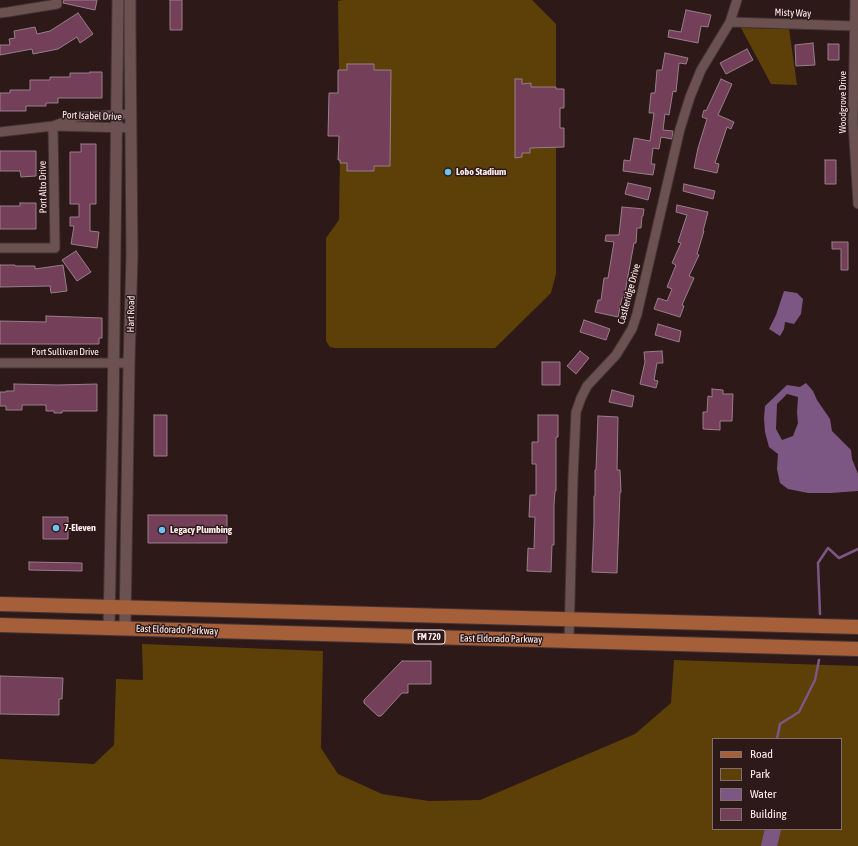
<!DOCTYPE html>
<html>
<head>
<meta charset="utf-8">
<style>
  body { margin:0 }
  #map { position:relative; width:858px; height:846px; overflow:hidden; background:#2e1919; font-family:"Asap Condensed",sans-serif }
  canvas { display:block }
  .legend { position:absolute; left:712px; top:738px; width:130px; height:92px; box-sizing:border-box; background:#2e1919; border:1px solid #816f6e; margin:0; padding:5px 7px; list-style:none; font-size:12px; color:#feefee }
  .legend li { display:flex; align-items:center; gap:8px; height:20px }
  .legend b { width:20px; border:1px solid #816f6e }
</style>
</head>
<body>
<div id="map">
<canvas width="858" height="846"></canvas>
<ul class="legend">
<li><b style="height:5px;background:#a55f39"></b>Road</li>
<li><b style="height:11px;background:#5d4007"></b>Park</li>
<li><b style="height:11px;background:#7c5783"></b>Water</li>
<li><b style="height:11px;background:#744059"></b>Building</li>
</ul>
</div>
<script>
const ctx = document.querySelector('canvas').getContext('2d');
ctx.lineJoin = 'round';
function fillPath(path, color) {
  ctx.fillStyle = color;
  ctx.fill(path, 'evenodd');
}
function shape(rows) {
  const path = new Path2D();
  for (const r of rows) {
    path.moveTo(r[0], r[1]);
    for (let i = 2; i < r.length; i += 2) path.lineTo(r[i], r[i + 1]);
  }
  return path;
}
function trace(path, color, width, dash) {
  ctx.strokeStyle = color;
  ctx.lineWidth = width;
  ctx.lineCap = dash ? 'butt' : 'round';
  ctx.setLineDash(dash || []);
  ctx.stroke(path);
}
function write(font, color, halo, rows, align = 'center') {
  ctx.font = font + ' "Asap Condensed",sans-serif';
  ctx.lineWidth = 3;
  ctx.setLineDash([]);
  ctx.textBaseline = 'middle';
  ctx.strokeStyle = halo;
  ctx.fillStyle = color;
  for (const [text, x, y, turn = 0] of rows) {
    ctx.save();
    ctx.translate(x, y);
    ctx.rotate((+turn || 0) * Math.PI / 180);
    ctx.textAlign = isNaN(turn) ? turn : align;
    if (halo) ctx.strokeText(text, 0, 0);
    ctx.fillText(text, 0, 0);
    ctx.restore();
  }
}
fillPath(shape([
  [343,0,532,0,556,24,556,89,564,89,564,108,556,108,556,114,560,114,560,122,556,128,564,128,564,147,556,147,556,274,551,293,495,348,335,348,330,347,326,341,326,238,339,220,340,160,338,160,339,136,328,136,329,93,338,93,338,70,339,70,338,1],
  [741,28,789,29,797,85,771,84],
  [142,644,323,651,321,748,338,774,382,794,429,801,480,800,635,734,671,703,674,660,858,666,858,846,0,846,0,759,94,764,114,745,116,679,143,680],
  [713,739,841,739,841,829,713,829]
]), '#5d4007');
fillPath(shape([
  [784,291,797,293,803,299,801,314,794,324,785,322,784,329,780,336,769,329,776,315],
  [806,383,813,391,817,400,830,419,832,431,851,450,852,459,858,474,858,491,831,493,808,493,788,489,780,483,777,469,778,454,769,447,765,432,764,418,765,406,787,385,800,387],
  [787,394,798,397,797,413,798,423,793,436,782,440,776,429,777,404]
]), '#7c5783');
trace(shape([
  [820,614,818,563,828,548,839,558,858,549],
  [777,739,780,724,799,712,815,680,819,660]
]), '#7c5783', 2.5);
trace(shape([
  [769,846,773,829]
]), '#7c5783', 16);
const building = shape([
  [64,0,97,0,95,10,63,3,64,0],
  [170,0,182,0,182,30,170,30,170,0],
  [686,10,711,15,708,27,701,26,698,43,668,37,669,30,681,32,686,10],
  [78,13,93,34,80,43,77,37,58,49,33,54,32,49,0,55,0,45,10,45,9,39,15,38,14,31,35,27,37,34,50,31,78,13],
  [813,43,815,65,796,66,795,45,813,43],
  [828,44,839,44,839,60,828,60,828,44],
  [747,49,753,60,726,74,720,63,747,49],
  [665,53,688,58,686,64,679,63,676,92,673,91,669,115,665,114,663,130,673,131,672,139,661,137,659,149,653,148,651,164,655,164,653,175,623,171,624,160,630,161,634,138,650,141,654,113,649,113,651,93,655,93,657,70,662,70,665,53],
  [347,64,374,64,374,70,391,70,390,166,374,166,374,171,347,171,347,163,340,163,340,160,338,160,339,136,328,136,329,93,338,93,338,70,347,70,347,64],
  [90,72,102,72,102,98,58,98,58,103,46,103,46,106,26,106,26,111,0,111,0,93,10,93,10,90,30,90,30,80,50,80,50,77,70,77,70,73,90,73,90,72],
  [515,79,522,79,522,84,531,83,531,87,556,87,556,89,564,89,564,108,560,108,560,128,564,128,564,147,530,148,530,153,522,153,522,157,515,158,515,79],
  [721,79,732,84,718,115,734,122,731,129,727,127,715,163,719,164,717,173,694,168,698,148,707,119,702,117,704,110,706,111,721,79],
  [81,144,96,144,96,204,90,204,90,231,99,232,97,248,71,244,74,226,70,226,70,217,79,217,79,204,70,204,70,152,81,152,81,144],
  [0,151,36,151,36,176,21,177,20,171,0,171,0,151],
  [825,160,836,160,836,184,825,184,825,160],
  [628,183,651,188,648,200,625,194,628,183],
  [684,184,715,191,713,199,683,191,684,184],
  [20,203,36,203,36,229,0,229,0,206,20,206,20,203],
  [677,205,708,212,703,231,704,231,697,254,699,255,689,276,694,278,682,305,684,306,680,317,654,309,658,298,667,301,672,289,667,287,676,265,672,263,681,243,678,242,687,215,676,212,677,205],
  [622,207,644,209,643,216,642,216,641,228,637,228,636,243,634,243,624,298,622,298,618,317,595,312,598,300,601,300,604,278,608,278,614,242,605,241,606,235,619,235,622,207],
  [832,242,848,242,848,270,841,270,841,249,832,249,832,242],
  [76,251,91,272,77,281,62,260,76,251],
  [0,265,15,265,15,266,35,266,35,269,63,265,67,291,51,293,50,286,0,287,0,265],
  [46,316,102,318,102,338,99,338,99,344,0,344,0,321,46,322,46,316],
  [584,320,610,329,606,340,580,332,584,320],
  [658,324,681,331,679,342,655,335,658,324],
  [580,351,589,358,576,374,567,366,580,351],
  [662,351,663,363,657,363,654,380,658,381,656,388,640,384,645,362,644,352,662,351],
  [542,362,560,362,560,385,542,385,542,362],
  [14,384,58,385,97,384,97,411,62,411,62,413,54,413,54,411,46,411,46,405,22,405,22,410,6,410,6,406,0,406,0,392,6,392,6,391,14,391,14,384],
  [712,389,723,390,723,394,733,394,732,421,720,421,720,430,703,429,703,412,707,412,708,396,712,397,712,389],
  [612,390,634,396,632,407,609,402,612,390],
  [154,415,167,415,167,456,154,456,154,415],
  [538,415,558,415,558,437,556,437,556,491,555,491,554,505,554,545,552,545,551,572,527,571,528,548,534,549,535,517,529,517,530,495,536,495,536,464,532,464,532,442,538,442,538,415],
  [598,416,618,417,617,470,620,470,621,492,620,492,617,573,592,572,594,523,594,496,595,496,595,470,596,470,598,416],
  [148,515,227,515,227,543,148,543,148,515],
  [43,517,68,517,68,539,43,539,43,517],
  [29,562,82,563,82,571,29,570,29,562],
  [402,661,431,661,431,684,408,684,408,693,402,693,381,716,378,716,364,703,364,700,402,661],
  [0,676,63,678,62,699,59,699,59,715,0,714,0,676]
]);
fillPath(building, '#744059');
trace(building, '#977e89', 1);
const minor = shape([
  [855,0,853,122,858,204],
  [0,13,8,12,57,4,57,0],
  [730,22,855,26],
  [56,125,76,117,131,114],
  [0,132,53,126,131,128],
  [0,248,55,248,53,126],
  [0,363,129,363],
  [569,640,573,478,576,412,581,398,587,386,616,355,632,329,637,314,680,129,690,97,701,70,730,22,737,0]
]);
const tertiary = shape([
  [109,628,113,415,118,0],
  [125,628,129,363,132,255,130,28,130,0]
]);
const primary = shape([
  [0,604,858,627],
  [0,625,858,649]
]);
trace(minor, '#443334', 11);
trace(tertiary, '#443334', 13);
trace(primary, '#443334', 16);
trace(minor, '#6b5251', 9);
trace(tertiary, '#6b5251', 11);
trace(primary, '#a55f39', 14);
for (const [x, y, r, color] of [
  [448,172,4,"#6ac3f1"],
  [56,528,4,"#6ac3f1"],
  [162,530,4,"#6ac3f1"]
]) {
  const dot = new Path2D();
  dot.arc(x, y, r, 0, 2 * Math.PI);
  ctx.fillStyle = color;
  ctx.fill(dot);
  trace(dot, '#2e1919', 1.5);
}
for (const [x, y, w] of [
  [429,637,32]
]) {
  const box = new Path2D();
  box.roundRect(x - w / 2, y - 7, w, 14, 3);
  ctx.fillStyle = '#2e1919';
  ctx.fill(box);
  trace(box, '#feefee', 1);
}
write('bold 9px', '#feefee', null, [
  ["FM 720",429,637]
]);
write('10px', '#feefee', '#2e1919', [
  ["Misty Way",793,13,2],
  ["Woodgrove Drive",843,102,-90],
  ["Port Isabel Drive",92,116,2],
  ["Port Alto Drive",43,187,-91],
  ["Castleridge Drive",629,294,-75],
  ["Hart Road",131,314,-89],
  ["Port Sullivan Drive",65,352],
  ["East Eldorado Parkway",177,630,2],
  ["East Eldorado Parkway",501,639,1]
]);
write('bold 10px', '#feefee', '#2e1919', [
  ["Lobo Stadium",456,172],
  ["7-Eleven",64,528],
  ["Legacy Plumbing",170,530]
], 'left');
</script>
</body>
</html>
